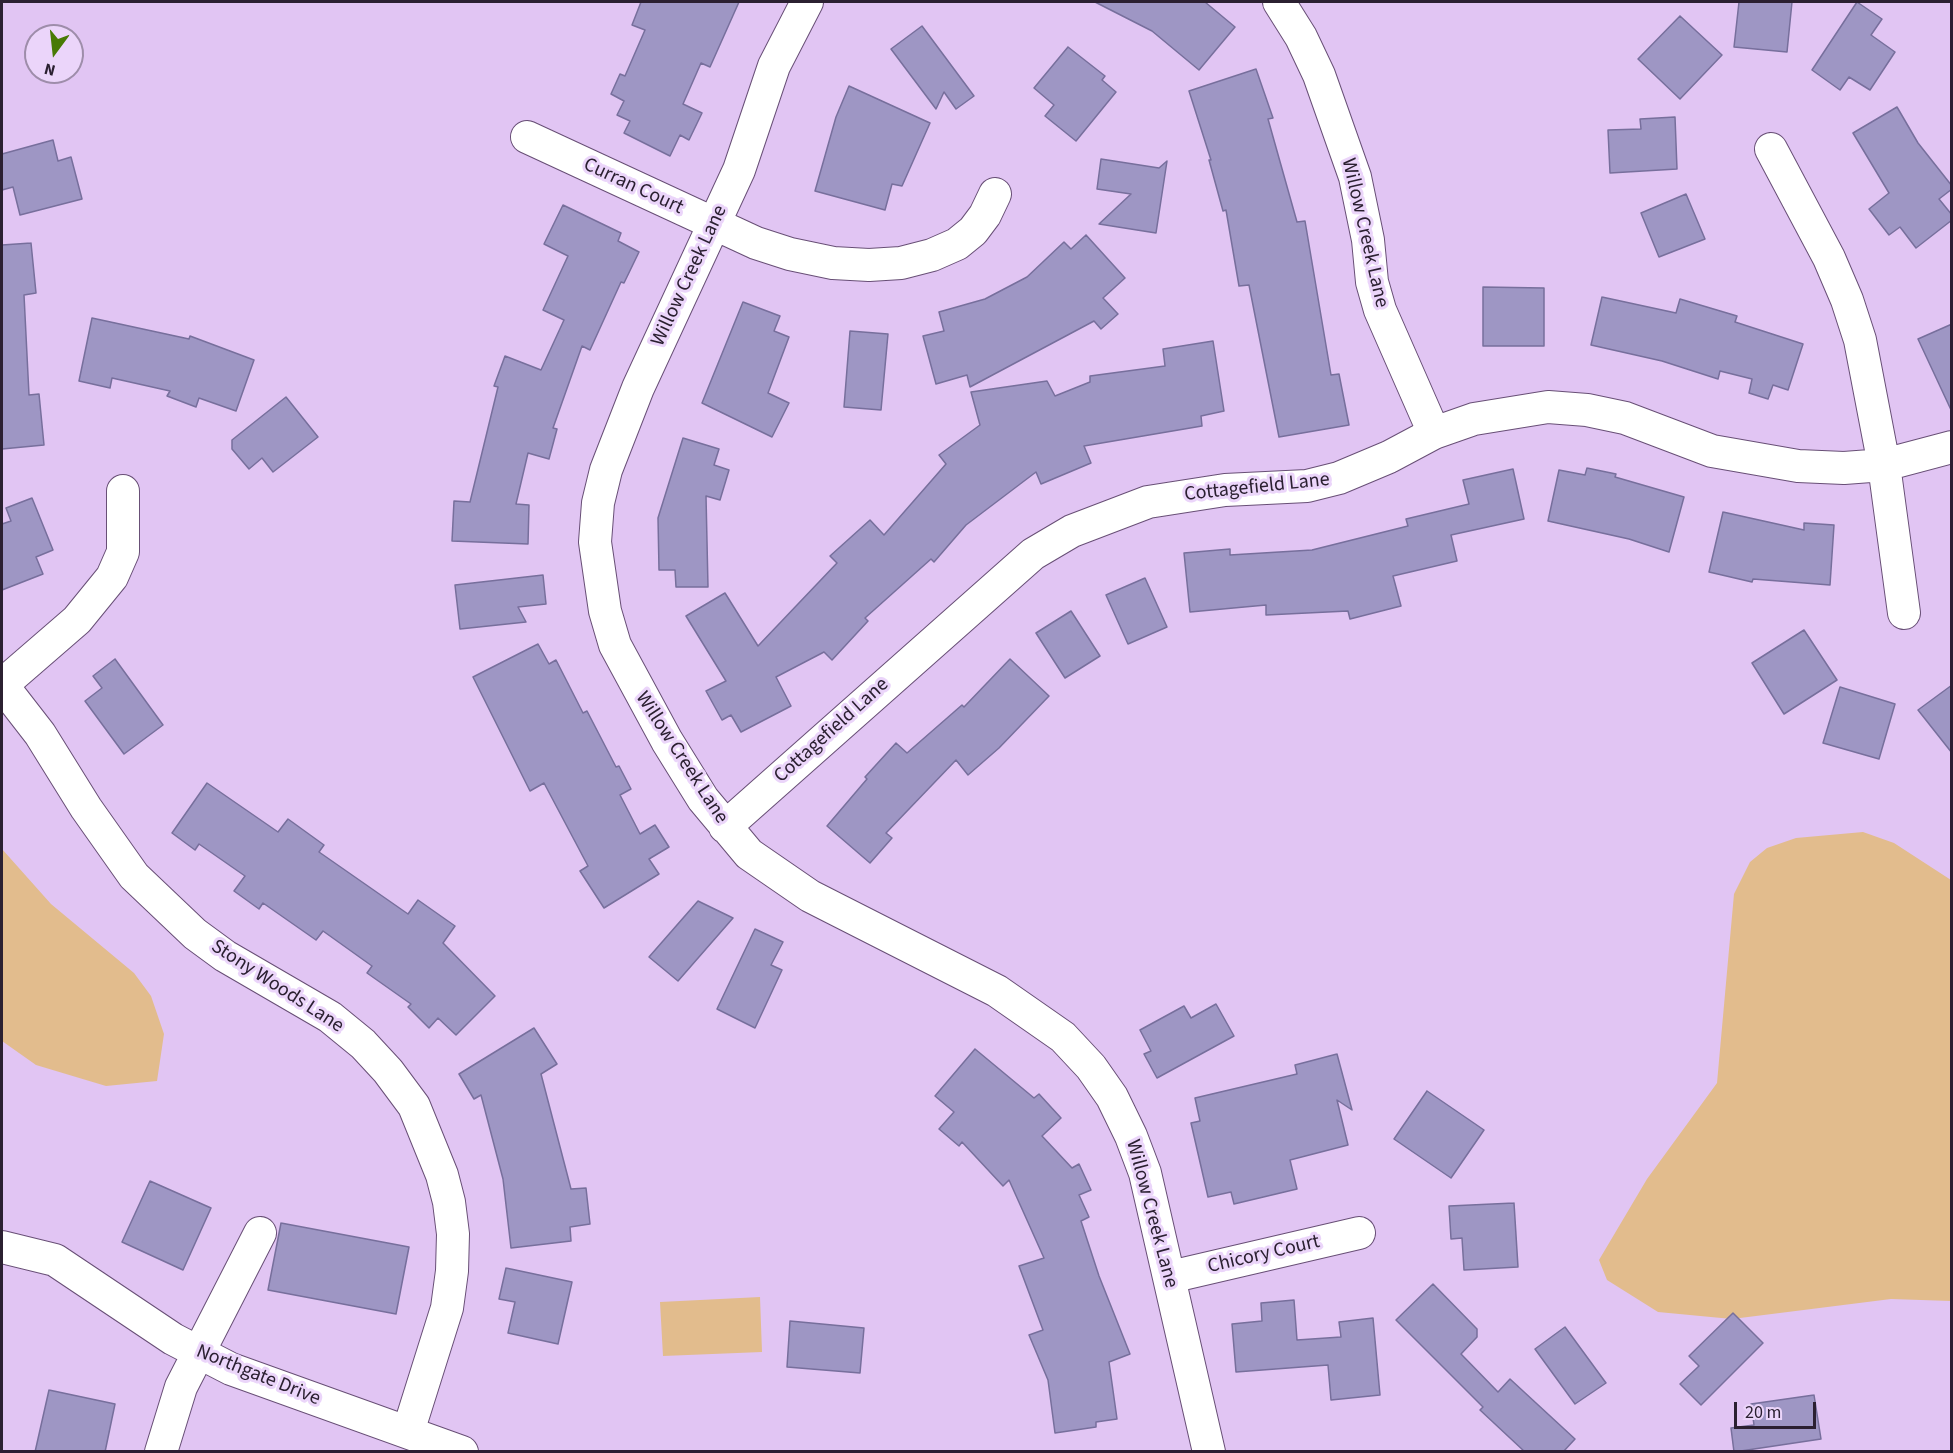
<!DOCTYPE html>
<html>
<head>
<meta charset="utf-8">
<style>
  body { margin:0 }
  #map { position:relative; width:1953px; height:1453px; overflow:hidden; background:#e1c5f3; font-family:"Source Sans 3",sans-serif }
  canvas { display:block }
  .frame { position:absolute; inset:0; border:3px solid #2b2031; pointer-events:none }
  .north { position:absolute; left:24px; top:24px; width:60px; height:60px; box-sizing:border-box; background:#ebd5fa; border:2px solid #9e8daa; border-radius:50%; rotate:195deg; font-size:16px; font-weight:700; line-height:24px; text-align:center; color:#2b2031 }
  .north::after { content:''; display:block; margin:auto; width:21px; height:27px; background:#487a05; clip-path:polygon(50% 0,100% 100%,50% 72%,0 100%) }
  .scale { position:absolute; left:1734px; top:1402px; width:82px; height:27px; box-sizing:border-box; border:3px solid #2b2031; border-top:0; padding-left:8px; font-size:18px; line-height:21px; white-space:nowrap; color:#2b2031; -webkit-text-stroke:4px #ebd5fa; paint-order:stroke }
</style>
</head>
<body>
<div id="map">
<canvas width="1953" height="1453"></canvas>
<div class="frame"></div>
<div class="north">N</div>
<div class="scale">20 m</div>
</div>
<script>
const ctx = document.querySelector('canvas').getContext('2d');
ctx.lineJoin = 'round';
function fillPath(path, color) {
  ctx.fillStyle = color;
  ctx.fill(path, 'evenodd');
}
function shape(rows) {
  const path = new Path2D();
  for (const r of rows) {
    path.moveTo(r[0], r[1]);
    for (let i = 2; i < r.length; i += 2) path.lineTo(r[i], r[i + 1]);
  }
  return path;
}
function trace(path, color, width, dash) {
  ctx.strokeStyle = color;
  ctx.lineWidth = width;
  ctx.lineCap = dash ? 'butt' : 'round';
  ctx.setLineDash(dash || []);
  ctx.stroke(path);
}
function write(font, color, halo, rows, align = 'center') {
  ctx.font = font + ' "Source Sans 3",sans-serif';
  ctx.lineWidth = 6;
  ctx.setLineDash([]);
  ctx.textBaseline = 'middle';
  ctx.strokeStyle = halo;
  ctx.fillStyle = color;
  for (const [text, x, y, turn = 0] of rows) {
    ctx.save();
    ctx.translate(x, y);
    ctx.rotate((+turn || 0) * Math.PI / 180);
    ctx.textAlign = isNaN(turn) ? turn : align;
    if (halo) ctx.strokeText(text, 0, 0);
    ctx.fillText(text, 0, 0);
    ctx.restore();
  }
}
fillPath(shape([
  [1863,832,1894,843,1951,880,1951,1301,1891,1299,1732,1319,1658,1312,1607,1280,1599,1260,1647,1179,1717,1083,1734,894,1750,862,1767,848,1796,838],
  [2,849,51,904,134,973,151,996,164,1034,157,1081,106,1086,36,1065,2,1041],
  [760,1297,762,1352,663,1356,660,1302]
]), '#e2bc8d');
const building = shape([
  [641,2,739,2,710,67,701,63,683,104,702,113,689,140,680,135,670,156,624,133,630,121,617,115,624,101,611,94,620,74,625,76,645,30,632,25,641,2],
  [1095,2,1205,2,1235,27,1199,70,1152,31,1095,2],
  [1739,2,1792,2,1787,52,1734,47,1739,2],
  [1857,2,1882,19,1871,35,1895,52,1870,90,1849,77,1840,90,1812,70,1857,2],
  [1680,16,1722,55,1680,99,1638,59,1680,16],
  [922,26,974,96,956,109,944,92,936,109,891,49,922,26],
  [1068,47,1105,76,1102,80,1116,92,1076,141,1045,116,1054,105,1034,88,1068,47],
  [1256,69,1273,118,1268,119,1297,222,1305,221,1331,375,1339,374,1349,425,1279,437,1249,285,1239,286,1226,210,1223,211,1209,160,1211,160,1189,91,1256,69],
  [849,86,930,123,902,186,892,184,885,210,815,191,836,117,849,86],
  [1897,107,1918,143,1952,186,1952,189,1939,199,1952,215,1952,220,1916,248,1900,227,1889,235,1869,209,1889,193,1853,133,1897,107],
  [1675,117,1677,169,1610,173,1608,130,1641,129,1640,119,1675,117],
  [53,140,58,161,71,157,82,199,20,215,13,187,2,190,2,154,53,140],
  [1101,159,1159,168,1167,161,1156,233,1099,224,1131,194,1097,189,1101,159],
  [1686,194,1705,239,1659,257,1641,213,1686,194],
  [563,205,621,233,618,241,639,252,624,283,621,282,590,350,582,346,553,428,557,429,549,459,528,453,516,504,529,505,528,544,452,541,454,501,470,502,498,387,494,386,505,356,541,370,564,320,543,310,568,256,544,244,563,205],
  [1086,235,1125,278,1103,298,1118,314,1101,329,1094,321,970,387,967,375,936,384,923,336,944,331,939,312,985,299,1027,277,1064,242,1071,249,1086,235],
  [31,243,36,293,24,295,29,395,39,394,44,445,2,449,2,245,31,243],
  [1483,287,1544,288,1544,346,1483,346,1483,287],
  [1602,297,1676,313,1680,299,1737,316,1735,322,1803,344,1788,390,1773,385,1768,399,1749,393,1752,379,1720,371,1718,379,1662,361,1591,345,1602,297],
  [743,302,780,316,774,331,789,337,768,393,789,403,772,437,702,403,743,302],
  [92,318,189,339,190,336,254,360,236,411,199,398,196,407,167,396,170,391,112,378,110,388,79,381,92,318],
  [1952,324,1952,412,1918,339,1952,324],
  [850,331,888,334,881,410,844,407,850,331],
  [1213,341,1224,411,1201,416,1202,426,1084,446,1091,463,1041,484,1036,472,966,525,934,562,931,559,865,618,868,621,832,660,824,652,776,677,791,706,741,732,731,715,722,720,706,691,726,681,686,616,725,593,758,646,837,563,830,556,870,520,884,535,946,464,939,455,980,425,971,392,1047,381,1055,396,1090,382,1090,376,1165,366,1163,349,1213,341],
  [286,397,318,437,273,472,262,458,249,469,232,449,232,440,286,397],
  [683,438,719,449,714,465,729,470,720,500,706,496,708,587,676,587,675,570,659,570,658,518,683,438],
  [1587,468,1616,474,1615,477,1684,497,1669,552,1629,539,1548,521,1559,470,1585,475,1587,468],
  [1513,469,1524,519,1451,535,1457,561,1393,576,1401,606,1350,619,1348,611,1266,615,1266,605,1190,612,1184,553,1230,549,1230,555,1312,550,1408,526,1406,519,1469,504,1463,480,1513,469],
  [32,498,53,550,36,557,43,574,2,590,2,524,11,521,6,508,32,498],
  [1723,512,1804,530,1804,523,1834,525,1830,585,1753,579,1752,582,1709,572,1723,512],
  [543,575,546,604,518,607,526,622,460,629,455,585,543,575],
  [1145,578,1167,627,1128,644,1106,595,1145,578],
  [1071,611,1100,656,1065,678,1036,633,1071,611],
  [1804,630,1837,680,1784,714,1752,663,1804,630],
  [538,644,549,664,556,660,583,713,587,711,616,767,619,766,631,789,620,795,640,834,655,825,669,847,649,859,659,874,604,908,580,871,588,866,544,783,530,791,473,677,538,644],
  [115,659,163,725,124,754,85,701,102,688,93,676,115,659],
  [1010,659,1049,696,999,748,968,775,956,760,886,833,892,838,870,863,827,826,867,779,865,777,896,743,907,753,962,705,964,707,1010,659],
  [1952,685,1952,753,1918,710,1952,685],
  [1840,687,1895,704,1879,759,1823,743,1840,687],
  [207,783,278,832,288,819,324,845,319,852,408,914,418,900,455,926,443,943,495,996,456,1035,438,1018,429,1028,408,1007,411,1004,367,973,372,966,323,931,316,940,263,903,259,909,234,891,245,876,199,844,195,850,172,833,207,783],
  [698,901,733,918,678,981,649,957,698,901],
  [755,929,783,942,771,965,782,970,755,1028,717,1009,755,929],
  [1216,1004,1234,1036,1157,1078,1144,1054,1151,1051,1140,1030,1184,1006,1191,1018,1216,1004],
  [534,1028,557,1064,541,1074,571,1189,586,1188,590,1224,570,1227,571,1241,511,1248,503,1179,481,1095,474,1099,459,1074,534,1028],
  [975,1049,1034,1098,1039,1094,1061,1118,1042,1136,1072,1168,1079,1164,1091,1190,1079,1195,1089,1217,1081,1221,1099,1276,1130,1354,1109,1362,1117,1419,1096,1422,1096,1427,1055,1433,1048,1380,1029,1335,1043,1330,1019,1266,1044,1258,1009,1180,1003,1186,962,1142,959,1146,939,1129,954,1112,935,1096,975,1049],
  [1337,1054,1352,1110,1337,1100,1348,1145,1290,1160,1297,1189,1234,1204,1231,1192,1208,1197,1191,1123,1200,1121,1195,1098,1297,1074,1295,1065,1337,1054],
  [1427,1091,1484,1130,1451,1178,1394,1139,1427,1091],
  [150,1181,211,1208,183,1270,122,1242,150,1181],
  [1514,1203,1518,1267,1464,1270,1462,1238,1451,1239,1449,1206,1514,1203],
  [281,1223,409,1247,396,1314,268,1290,281,1223],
  [506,1268,572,1282,558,1344,508,1333,515,1302,499,1299,506,1268],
  [1433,1284,1477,1329,1477,1337,1461,1354,1498,1392,1510,1379,1575,1439,1563,1452,1525,1452,1480,1410,1483,1407,1396,1320,1433,1284],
  [1294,1300,1297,1340,1341,1337,1339,1322,1373,1318,1380,1395,1331,1400,1328,1365,1236,1372,1232,1324,1262,1321,1261,1303,1294,1300],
  [1733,1313,1763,1343,1701,1405,1680,1384,1699,1366,1689,1356,1733,1313],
  [790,1321,864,1328,860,1373,787,1367,790,1321],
  [1565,1327,1606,1383,1575,1404,1535,1349,1565,1327],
  [49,1390,115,1404,105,1452,35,1452,49,1390],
  [1814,1395,1821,1439,1734,1452,1731,1428,1754,1425,1751,1404,1814,1395]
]);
fillPath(building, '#9e96c4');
trace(building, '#776f9c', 1.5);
const minor = shape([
  [807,2,774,66,739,170,638,388,606,470,598,503,595,542,605,611,615,645,667,741,703,799,749,854,810,896,997,991,1063,1037,1091,1067,1112,1097,1131,1136,1145,1173,1209,1452],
  [1279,2,1301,37,1319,75,1355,177,1368,240,1372,282,1380,310,1434,433],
  [527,137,756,243,790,254,833,263,869,265,901,263,932,255,957,244,973,231,985,215,995,194],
  [1771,149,1829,258,1847,300,1860,340,1884,465,1904,613],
  [2,685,40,734,86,808,134,876,195,934,225,956,330,1017,363,1044,388,1071,414,1106,442,1175,449,1202,453,1234,452,1271,447,1308,408,1432],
  [2,685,77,620,112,577,123,552,123,491],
  [725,827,1033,554,1072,531,1148,502,1225,490,1307,486,1339,478,1389,457,1434,433,1474,419,1548,407,1587,410,1625,418,1712,451,1798,466,1844,468,1884,465,1952,447],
  [2,1247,55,1260,173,1339,231,1369,462,1452],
  [1170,1277,1359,1233],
  [161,1452,181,1387,260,1233]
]);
trace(minor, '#684f76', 34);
trace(minor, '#fff', 32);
write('20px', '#2b2031', '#ebd5fa', [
  ["Curran Court",633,187,25],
  ["Willow Creek Lane",1364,233,77],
  ["Willow Creek Lane",690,276,-65],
  ["Cottagefield Lane",1257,488,-6],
  ["Cottagefield Lane",832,731,-42],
  ["Willow Creek Lane",681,758,57],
  ["Stony Woods Lane",277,987,33],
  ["Willow Creek Lane",1151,1214,75],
  ["Chicory Court",1264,1255,-13],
  ["Northgate Drive",258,1376,22]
]);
</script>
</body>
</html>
